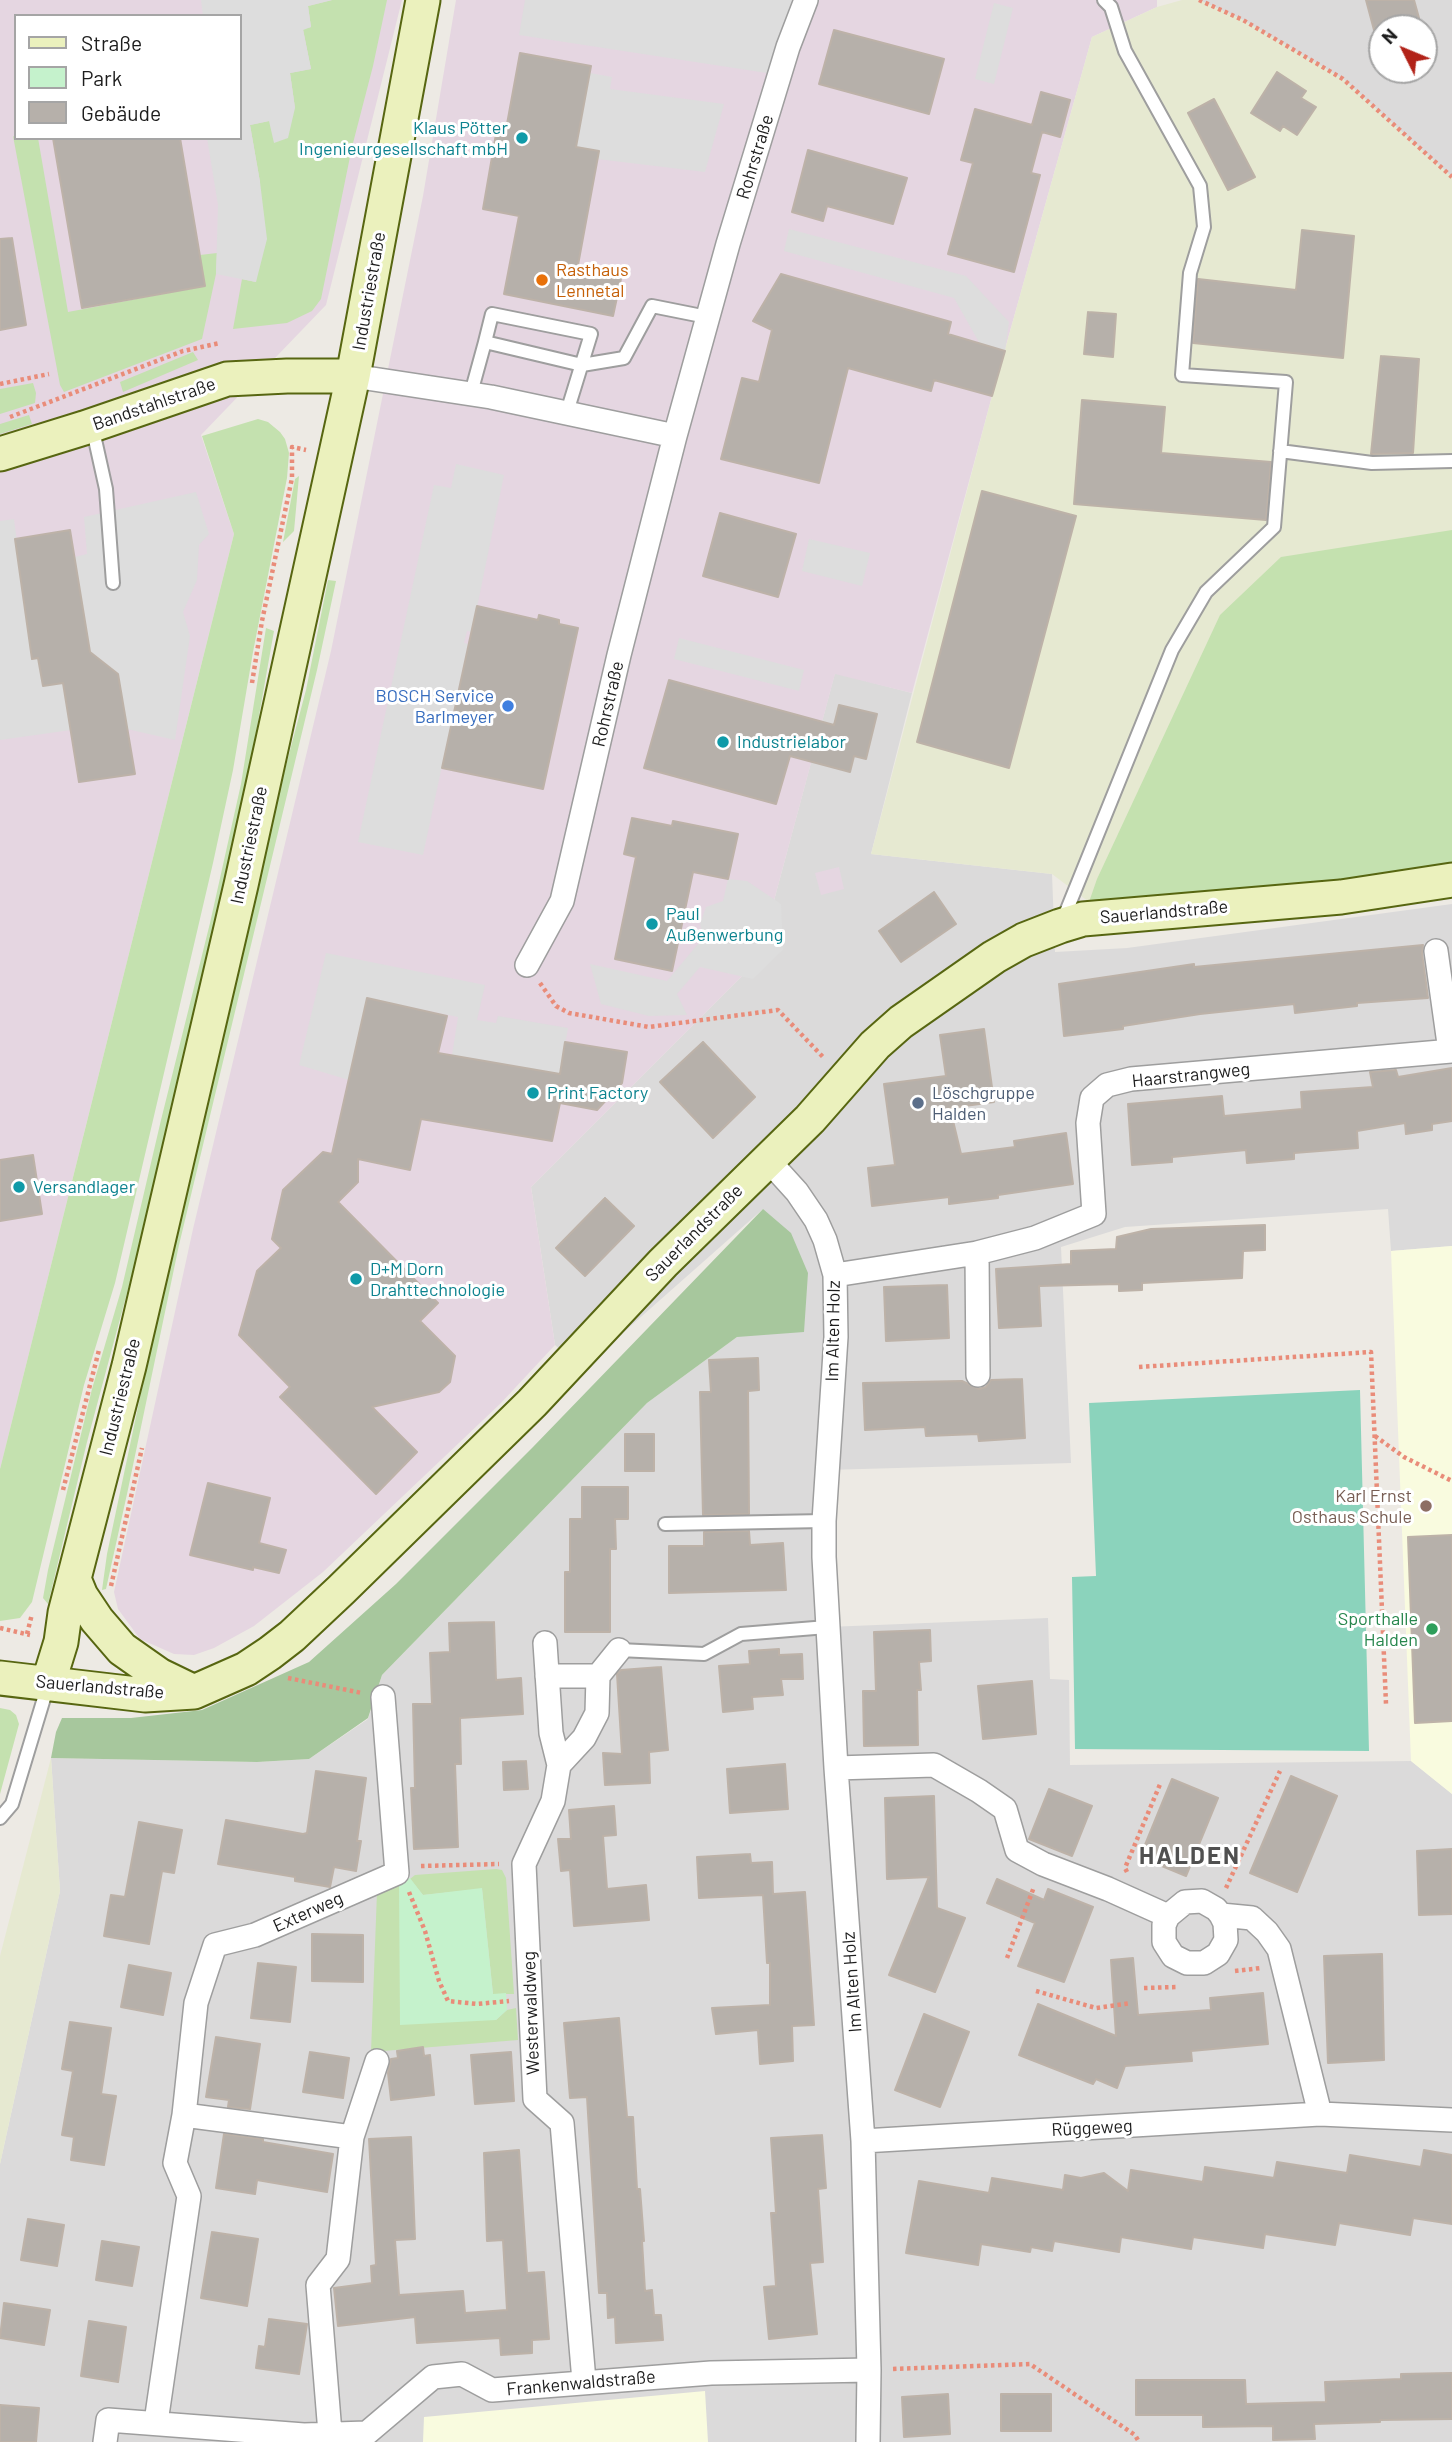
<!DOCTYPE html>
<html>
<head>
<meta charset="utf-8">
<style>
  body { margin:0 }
  #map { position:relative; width:1452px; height:2442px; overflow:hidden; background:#edeae4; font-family:Barlow,sans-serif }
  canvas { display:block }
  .legend { position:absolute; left:14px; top:14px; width:228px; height:126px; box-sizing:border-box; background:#fff; border:2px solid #a5a5a5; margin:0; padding:9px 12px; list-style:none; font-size:21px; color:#1d1d1d }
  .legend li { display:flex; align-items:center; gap:14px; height:35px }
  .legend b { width:35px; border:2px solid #a5a5a5 }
  .north { position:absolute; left:1368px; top:14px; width:70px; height:70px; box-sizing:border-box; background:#fff; border:2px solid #a5a5a5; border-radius:50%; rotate:313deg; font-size:19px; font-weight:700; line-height:28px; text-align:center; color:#1d1d1d }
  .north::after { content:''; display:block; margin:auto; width:24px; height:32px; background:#b22218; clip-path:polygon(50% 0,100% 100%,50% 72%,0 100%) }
</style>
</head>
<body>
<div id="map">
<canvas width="1452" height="2442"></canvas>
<ul class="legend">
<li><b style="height:9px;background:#ebf1bd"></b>Straße</li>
<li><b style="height:19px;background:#c5f2cc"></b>Park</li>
<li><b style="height:19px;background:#b6b0aa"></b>Gebäude</li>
</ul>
<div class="north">N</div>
</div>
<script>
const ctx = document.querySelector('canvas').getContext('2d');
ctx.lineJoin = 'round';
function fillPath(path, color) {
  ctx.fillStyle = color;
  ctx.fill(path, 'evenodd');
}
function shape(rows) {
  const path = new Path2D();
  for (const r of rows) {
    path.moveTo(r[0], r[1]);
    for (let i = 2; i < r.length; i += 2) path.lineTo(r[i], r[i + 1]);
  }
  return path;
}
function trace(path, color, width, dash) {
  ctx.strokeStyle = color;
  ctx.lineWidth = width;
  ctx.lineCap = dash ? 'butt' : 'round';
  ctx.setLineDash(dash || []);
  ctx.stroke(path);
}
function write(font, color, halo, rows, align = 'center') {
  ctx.font = font + ' Barlow,sans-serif';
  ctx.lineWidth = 6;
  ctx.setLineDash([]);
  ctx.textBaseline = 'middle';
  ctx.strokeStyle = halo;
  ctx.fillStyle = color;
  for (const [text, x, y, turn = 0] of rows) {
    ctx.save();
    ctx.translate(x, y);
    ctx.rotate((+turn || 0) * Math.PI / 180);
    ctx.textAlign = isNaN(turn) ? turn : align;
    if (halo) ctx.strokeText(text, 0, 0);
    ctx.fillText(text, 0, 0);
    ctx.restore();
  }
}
fillPath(shape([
  [1199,0,1452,0,1452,177,1343,79,1243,20],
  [1382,28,1424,28,1424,70,1382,70],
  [835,673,912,693,871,854,1052,874,1055,952,1127,948,1452,904,1452,1246,1391,1251,1388,1209,1125,1227,1061,1247,1071,1463,827,1470,828,1627,1048,1618,1050,1679,1069,1680,1070,1765,1411,1761,1452,1794,1452,2442,0,2442,0,2164,60,1891,51,1758,257,1762,309,1759,368,1719,382,1675,647,1403,737,1337,763,1209,582,1369,555,1345,531,1187,758,960]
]), '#dbdada');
fillPath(shape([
  [0,0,402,0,326,305,201,435,234,534,0,1469],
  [16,16,240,16,240,138,16,138],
  [456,0,1157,0,1157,7,1092,37,992,396,912,693,835,674,758,960,531,1187,555,1345,501,1403,323,1572,254,1626,214,1648,194,1655,174,1654,140,1639,118,1609,114,1592,193,1229,331,651,423,196],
  [839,867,844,889,821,895,815,873]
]), '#e5d6e1');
fillPath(shape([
  [1452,1246,1452,1794,1411,1761,1391,1251],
  [705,2391,708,2442,423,2442,424,2417]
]), '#f9fbdf');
fillPath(shape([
  [1182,0,1199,0,1243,20,1343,79,1452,177,1452,824,1089,902,1052,874,871,854,992,396,1092,37,1157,7],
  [51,1758,60,1891,0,2164,0,1956]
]), '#e6e9d1');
fillPath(shape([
  [332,0,387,0,373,66,352,147,321,299,312,311,287,323,233,329,242,279,256,282,260,182,250,125,269,121,295,108,290,73,311,69,303,29,311,27,308,6],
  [13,136,16,138,38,138,68,312,205,286,200,255,217,253,216,274,202,339,64,392,60,385],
  [193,352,198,360,123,392,120,382],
  [33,383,36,393,35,403,0,414,0,389],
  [29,415,32,424,0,434,0,424],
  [258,419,268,422,280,432,285,439,289,453,287,478,253,652,233,770,213,863,115,1283,84,1385,32,1602,20,1618,0,1621,0,1469,234,534,202,436],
  [299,476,294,531,283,542,295,479],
  [1452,530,1452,869,1423,874,1089,902,1097,879,1220,615,1281,557],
  [328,580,336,581,317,670,179,1245,127,1494,106,1589,102,1590,107,1554,179,1213,279,792,306,690],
  [266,628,274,631,243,806,150,1207,87,1442,48,1604,43,1598,48,1570,92,1389,122,1287,161,1120,210,923,241,784],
  [0,1708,10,1710,16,1715,19,1724,0,1794],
  [496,1869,502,1870,506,1878,514,1994,493,1994,482,1889,423,1895,410,1879,415,1875],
  [399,1882,496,2020,507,2010,516,2008,518,2040,371,2052,377,1892]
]), '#c4e1af');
fillPath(shape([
  [763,1209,791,1233,808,1273,804,1332,737,1337,647,1403,382,1675,368,1718,309,1759,257,1762,51,1758,56,1732,62,1718,131,1718,202,1710,309,1662,396,1584,533,1447]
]), '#a7c79d');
fillPath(shape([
  [410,1878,423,1895,482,1888,493,1994,506,1993,507,2010,496,2020,400,2025,399,1882]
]), '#c5f2cc');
fillPath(shape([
  [1360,1390,1369,1751,1075,1749,1072,1577,1096,1576,1089,1403]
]), '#8bd3bc');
fillPath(shape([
  [201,0,332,0,308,6,311,27,303,30,311,69,290,73,295,108,288,138,274,143,269,121,250,125,260,182,267,239,256,282,216,274,218,205,207,138,240,138,240,16,203,16],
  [525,0,806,0,780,75,519,35],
  [994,3,1013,8,994,84,975,79],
  [590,73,612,77,610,89,724,104,705,172,597,159,598,151,547,141,583,108],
  [789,229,966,276,1009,322,1005,351,980,344,954,298,784,251],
  [456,464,504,475,472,632,467,631,464,643,468,644,423,855,358,842,434,485,451,488],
  [196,492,209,534,199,545,197,580,183,612,190,636,175,740,127,729,118,674,90,652,75,557,87,554,84,517],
  [14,519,32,658,38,658,43,686,63,683,71,730,0,740,0,521],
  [809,539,870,553,862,586,802,571],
  [679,638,804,670,799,691,674,659],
  [728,879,747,881,781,904,783,950,753,979,700,967,677,994,687,1015,649,1016,601,1004,590,964,667,981,703,938,700,924,706,907,723,901],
  [326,953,485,985,477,1020,496,1023,498,1016,568,1028,560,1074,452,1055,458,1017,367,998,349,1080,299,1065]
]), '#ddd');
const building = shape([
  [1366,0,1414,0,1419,18,1374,30,1366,0],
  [834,30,944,59,929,114,819,84,834,30],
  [520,53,591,66,576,147,599,151,578,265,622,274,613,316,504,294,519,216,483,209,496,134,505,135,520,53],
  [1277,72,1306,91,1301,98,1316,107,1297,135,1283,126,1280,131,1251,113,1277,72],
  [1041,92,1070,100,1060,137,1042,132,1031,173,1040,175,1014,272,948,254,973,163,961,160,975,109,1032,125,1041,92],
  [1214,99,1255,177,1228,190,1188,113,1214,99],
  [53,138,180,138,205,286,82,308,53,138],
  [808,150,907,178,893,224,827,206,823,221,792,212,808,150],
  [1302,230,1354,236,1343,358,1193,343,1198,279,1296,290,1302,230],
  [12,238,26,325,0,330,0,239,12,238],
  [781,274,951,322,948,334,1005,351,992,396,934,380,931,391,848,368,819,483,721,459,742,378,759,382,772,330,753,321,781,274],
  [1088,312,1116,314,1113,357,1084,354,1088,312],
  [1381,356,1419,359,1413,453,1371,454,1381,356],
  [1082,400,1165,407,1161,453,1271,462,1266,520,1074,504,1082,400],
  [982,491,1076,516,1009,768,917,742,982,491],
  [720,513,796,534,778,597,703,576,720,513],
  [70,530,90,652,118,674,135,774,79,782,63,683,43,686,38,658,32,659,15,539,70,530],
  [477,606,538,620,539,615,559,620,559,624,578,628,543,789,442,768,477,606],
  [669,680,834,725,839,705,877,714,866,759,854,756,850,772,790,756,776,804,644,768,669,680],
  [632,818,672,826,673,821,738,834,728,879,693,872,672,971,615,959,636,857,624,854,632,818],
  [934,892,956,924,901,962,879,931,934,892],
  [1423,945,1422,953,1428,998,1357,1003,1357,1006,1295,1013,1294,1004,1200,1014,1123,1026,1123,1029,1064,1036,1059,984,1194,964,1194,967,1423,945],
  [367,998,447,1016,438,1053,560,1074,565,1042,627,1052,622,1083,597,1110,560,1103,552,1141,421,1119,410,1170,358,1159,358,1182,338,1202,438,1303,420,1321,455,1356,450,1382,439,1392,372,1407,417,1452,376,1494,280,1397,290,1387,239,1335,257,1271,281,1248,272,1239,283,1190,323,1152,332,1154,367,998],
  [984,1029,994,1102,950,1108,961,1154,1015,1147,1014,1141,1066,1133,1073,1184,998,1195,998,1198,949,1204,949,1197,872,1206,868,1168,895,1165,884,1084,946,1076,940,1035,984,1029],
  [703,1042,755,1097,713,1138,660,1082,703,1042],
  [1452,1068,1452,1121,1432,1124,1432,1130,1406,1134,1405,1123,1357,1131,1358,1148,1294,1153,1294,1159,1247,1163,1246,1150,1172,1157,1172,1162,1132,1165,1128,1104,1222,1096,1224,1116,1302,1109,1301,1092,1373,1087,1370,1072,1396,1070,1398,1077,1452,1068],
  [33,1155,42,1214,0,1221,0,1160,33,1155],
  [605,1198,634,1226,585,1276,556,1248,605,1198],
  [1265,1225,1265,1250,1243,1251,1242,1278,1142,1283,1142,1290,1119,1291,1119,1284,1039,1286,1041,1326,999,1328,996,1269,1071,1264,1071,1251,1116,1249,1117,1237,1151,1229,1265,1225],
  [947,1285,949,1338,886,1341,884,1287,947,1285],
  [758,1358,759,1390,748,1391,749,1514,703,1515,700,1392,711,1392,709,1360,758,1358],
  [1022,1379,1025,1438,979,1441,978,1434,926,1436,925,1427,865,1430,863,1383,962,1381,979,1389,986,1387,991,1380,1022,1379],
  [625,1434,654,1434,654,1471,625,1471,625,1434],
  [208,1483,270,1498,259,1543,286,1550,279,1573,253,1567,253,1570,190,1555,208,1483],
  [582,1487,628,1487,628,1519,615,1519,616,1549,610,1549,610,1632,565,1632,565,1572,570,1572,570,1519,582,1519,582,1487],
  [749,1531,750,1545,783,1543,786,1590,669,1593,669,1546,704,1546,704,1532,749,1531],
  [1452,1535,1452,1721,1415,1723,1408,1537,1452,1535],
  [494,1622,496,1680,521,1678,523,1714,460,1718,461,1764,455,1764,458,1847,414,1849,411,1788,415,1788,413,1704,432,1704,430,1653,450,1652,449,1623,494,1622],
  [930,1630,931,1661,919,1662,921,1690,917,1690,918,1745,864,1746,863,1691,876,1691,874,1632,930,1630],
  [779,1649,779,1655,802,1654,803,1679,781,1679,783,1695,752,1697,753,1709,723,1712,719,1666,750,1664,749,1651,779,1649],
  [661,1667,668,1750,649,1752,650,1783,605,1785,603,1753,622,1754,617,1674,621,1670,661,1667],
  [1032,1681,1036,1734,983,1739,978,1686,1032,1681],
  [526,1761,528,1789,504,1790,503,1762,526,1761],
  [785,1764,788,1809,730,1813,727,1769,785,1764],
  [316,1771,366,1778,357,1841,361,1841,356,1871,334,1867,330,1887,295,1881,295,1877,218,1864,226,1820,303,1834,307,1833,316,1771],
  [1291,1776,1337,1796,1297,1892,1250,1873,1291,1776],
  [1172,1779,1218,1798,1186,1876,1140,1857,1172,1779],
  [1049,1789,1092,1806,1072,1856,1029,1839,1049,1789],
  [934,1796,937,1908,965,1918,935,1992,889,1975,929,1877,887,1879,885,1798,934,1796],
  [614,1806,616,1835,603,1836,607,1889,646,1885,649,1920,574,1926,570,1870,561,1871,558,1839,571,1839,569,1810,614,1806],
  [139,1822,182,1830,174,1873,162,1871,149,1944,104,1936,111,1895,125,1897,139,1822],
  [1452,1849,1452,1914,1419,1915,1417,1851,1452,1849],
  [750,1854,751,1863,772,1862,773,1894,805,1892,814,2025,792,2026,793,2061,760,2064,758,2030,716,2034,712,2008,770,2005,770,1963,767,1963,763,1895,699,1898,697,1857,750,1854],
  [997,1879,1044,1900,1048,1889,1093,1907,1064,1982,1018,1966,1035,1923,987,1903,997,1879],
  [312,1934,363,1935,363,1982,312,1981,312,1934],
  [1382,1954,1384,2060,1328,2063,1324,1956,1382,1954],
  [1133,1958,1138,2015,1211,2010,1210,1998,1263,1993,1268,2044,1191,2051,1192,2061,1125,2066,1117,2088,1096,2079,1093,2084,1019,2055,1038,2004,1116,2036,1111,1960,1133,1958],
  [258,1963,296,1967,290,2022,251,2018,258,1963],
  [129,1965,171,1973,163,2015,121,2007,129,1965],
  [924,2014,969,2032,940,2107,895,2090,924,2014],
  [619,2018,627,2117,633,2117,637,2189,640,2189,644,2241,642,2241,645,2291,652,2290,654,2315,661,2315,663,2340,616,2343,615,2317,608,2318,607,2293,599,2293,587,2097,570,2098,564,2023,619,2018],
  [70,2022,111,2028,101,2094,116,2096,104,2165,71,2160,74,2137,62,2135,73,2071,62,2069,70,2022],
  [216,2037,260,2044,250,2109,228,2107,229,2100,206,2097,216,2037],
  [423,2047,424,2056,430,2055,434,2095,391,2100,388,2073,391,2059,398,2058,397,2051,423,2047],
  [310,2052,349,2058,343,2098,303,2092,310,2052],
  [511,2052,514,2101,475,2104,471,2055,511,2052],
  [224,2134,263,2139,263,2142,333,2154,327,2192,257,2180,255,2194,216,2188,224,2134],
  [822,2135,826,2188,818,2189,823,2262,810,2263,817,2334,769,2339,764,2287,776,2286,771,2213,776,2213,771,2138,822,2135],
  [411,2137,415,2239,395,2240,399,2295,463,2291,465,2313,507,2310,503,2240,487,2241,484,2153,519,2150,527,2273,544,2272,549,2339,532,2340,532,2353,501,2355,500,2338,417,2343,415,2317,338,2326,334,2288,372,2283,371,2266,376,2265,369,2139,411,2137],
  [1424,2150,1452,2155,1452,2224,1413,2218,1410,2235,1339,2223,1335,2245,1265,2234,1263,2248,1193,2237,1191,2249,1121,2237,1119,2252,1054,2241,1052,2251,1031,2247,1030,2252,981,2244,978,2265,906,2253,919,2181,989,2193,992,2178,1063,2190,1065,2175,1081,2178,1104,2173,1128,2191,1131,2170,1203,2182,1205,2167,1274,2178,1277,2162,1347,2173,1350,2155,1421,2167,1424,2150],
  [28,2219,64,2225,57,2266,21,2260,28,2219],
  [212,2232,258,2239,247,2306,201,2298,212,2232],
  [102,2241,139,2247,132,2286,96,2280,102,2241],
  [4,2303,50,2310,44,2345,0,2338,4,2303],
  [269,2319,307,2324,299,2374,256,2368,259,2346,265,2347,269,2319],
  [89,2321,126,2327,118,2382,81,2376,89,2321],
  [1452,2373,1452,2419,1380,2420,1380,2422,1314,2424,1315,2439,1273,2440,1273,2426,1203,2427,1203,2415,1136,2415,1136,2380,1245,2380,1246,2404,1326,2402,1325,2382,1401,2379,1401,2374,1452,2373],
  [948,2394,950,2434,904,2437,902,2397,948,2394],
  [1001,2394,1051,2394,1051,2431,1001,2431,1001,2394],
  [0,2405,39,2408,36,2442,0,2442,0,2405]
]);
fillPath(building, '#b6b0aa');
trace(building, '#bdb2a8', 2);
const lane = shape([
  [485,342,492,314,591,334,567,412],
  [471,393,485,342,582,365,624,358,652,306,707,317],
  [92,426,106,489,113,583],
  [1280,451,1372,463,1452,461],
  [1062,922,1172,650,1206,592,1274,527,1286,382,1182,375,1190,273,1204,227,1200,186,1125,51,1111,7,1104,0],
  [665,1524,824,1521],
  [619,1650,704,1654,741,1634,827,1627],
  [0,1818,12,1804,48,1685]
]);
const street = shape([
  [353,376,491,397,675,436,619,655,562,901,527,965],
  [675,436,728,244,788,47,806,0],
  [1436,951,1450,1051],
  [768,1160,797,1192,816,1220,825,1240,835,1275,836,1337,824,1521,824,1557,836,1768,863,2141,869,2370,868,2442],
  [977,1253,978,1375],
  [835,1275,977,1253,1035,1238,1094,1214,1088,1123,1092,1098,1107,1085,1131,1079,1452,1051],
  [545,1643,551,1733,559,1765],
  [547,1676,598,1676],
  [836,1768,934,1765,979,1791,1005,1809,1017,1850,1043,1864,1108,1889,1168,1916],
  [1221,1915,1225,1923,1226,1940,1218,1954,1204,1963,1187,1963,1173,1956,1164,1942,1164,1925,1168,1916,1185,1902,1202,1901,1216,1909,1221,1915,1252,1918,1267,1932,1279,1949,1320,2114],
  [184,2115,352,2137],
  [863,2141,1320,2114,1452,2120],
  [584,2381,562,2123,535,2099,524,1864,553,1801,559,1765,584,1738,597,1713,598,1676,619,1650],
  [156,2422,189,2196,175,2163,184,2115,196,2003,215,1945,255,1935,397,1873,383,1697],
  [330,2433,318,2285,338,2259,352,2137,377,2061],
  [105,2442,108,2420,304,2435,367,2433,433,2377,462,2374,492,2390,711,2373,869,2370]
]);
const secondary = shape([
  [0,454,84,428,227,379,287,376,353,376],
  [74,1579,81,1596,97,1620,122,1649,159,1675,192,1691],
  [0,1678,145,1695,194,1692,246,1669,270,1653,292,1636,341,1590,532,1403,663,1263,810,1119,875,1045,901,1022,994,957,1024,940,1060,926,1083,919,1341,897,1452,880],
  [48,1684,61,1642,65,1613,129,1366,241,885,353,376,423,0]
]);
trace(lane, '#9e9e9e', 16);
trace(street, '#9e9e9e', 26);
trace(secondary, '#576611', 37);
trace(shape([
  [1199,0,1243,20,1343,79,1452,177],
  [0,384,49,374],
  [10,417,183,351,220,343],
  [252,683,262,621,292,478,292,447,306,450],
  [540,983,556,1006,569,1013,649,1027,778,1010,824,1058],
  [1139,1367,1371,1352,1386,1704],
  [1375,1436,1404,1457,1452,1481],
  [63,1490,99,1350],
  [111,1586,142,1448],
  [0,1628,30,1635],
  [27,1634,32,1614],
  [288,1678,362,1693],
  [421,1866,499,1864],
  [1127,1872,1125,1868,1161,1782],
  [1226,1888,1280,1771],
  [409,1892,425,1931,439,1981,448,2001,477,2004,509,2001],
  [1007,1958,1034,1887],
  [1235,1971,1261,1968],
  [1144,1988,1177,1987],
  [1036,1991,1096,2008,1131,2003],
  [893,2369,1030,2364,1135,2435,1139,2442]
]), '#e98c79', 4.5, [3.5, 3.5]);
trace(lane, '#fff', 12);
trace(street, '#fff', 23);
trace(secondary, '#ebf1bd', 33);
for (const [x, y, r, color] of [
  [522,138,7,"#0f9aa8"],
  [542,280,7,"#e8710a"],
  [508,706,7,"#3f7fe0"],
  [723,742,7,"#0f9aa8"],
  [652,924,7,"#0f9aa8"],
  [533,1093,7,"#0f9aa8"],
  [918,1103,7,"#5c6f8a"],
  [19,1187,7,"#0f9aa8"],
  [356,1279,7,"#0f9aa8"],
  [1426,1506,7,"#8d6e63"],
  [1432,1629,7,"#2e9e5b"]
]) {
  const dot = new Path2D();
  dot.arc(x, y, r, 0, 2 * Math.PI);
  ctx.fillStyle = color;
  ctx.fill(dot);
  trace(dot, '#fff', 2.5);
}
write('18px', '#0d838f', '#fff', [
  ["Klaus Pötter",508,128,"right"],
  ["Ingenieurgesellschaft mbH",508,149,"right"],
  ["Industrielabor",737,742],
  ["Paul",666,914],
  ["Außenwerbung",666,935],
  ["Print Factory",547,1093],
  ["Versandlager",33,1187],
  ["D+M Dorn",370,1269],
  ["Drahttechnologie",370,1290]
], 'left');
write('18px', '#1d1d1d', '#fff', [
  ["Rohrstraße",755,157,-73],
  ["Industriestraße",369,291,-80],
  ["Bandstahlstraße",154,404,-19],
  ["Rohrstraße",608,704,-77],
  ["Industriestraße",249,845,-78],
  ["Sauerlandstraße",1164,912,-5],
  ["Haarstrangweg",1191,1075,-6],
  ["Sauerlandstraße",694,1233,-45],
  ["Im Alten Holz",833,1331,-89],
  ["Industriestraße",120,1397,-76],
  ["Sauerlandstraße",100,1687,5],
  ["Exterweg",308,1912,-24],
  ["Im Alten Holz",852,1982,-94],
  ["Westerwaldweg",531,2013,-92],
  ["Rüggeweg",1092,2128,-3],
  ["Frankenwaldstraße",581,2383,-5]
]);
write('18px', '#c56008', '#fff', [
  ["Rasthaus",556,270],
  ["Lennetal",556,291]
], 'left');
write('18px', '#366cbe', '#fff', [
  ["BOSCH Service",494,696],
  ["Barlmeyer",494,717]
], 'right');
write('18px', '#4e5e75', '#fff', [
  ["Löschgruppe",932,1093],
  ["Halden",932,1114]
], 'left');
write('18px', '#785e54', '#fff', [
  ["Karl Ernst",1412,1496],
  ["Osthaus Schule",1412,1517]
], 'right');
write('18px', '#27864d', '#fff', [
  ["Sporthalle",1418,1619],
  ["Halden",1418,1640]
], 'right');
ctx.letterSpacing = '2px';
write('bold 24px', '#505050', '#fff', [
  ["HALDEN",1190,1856]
]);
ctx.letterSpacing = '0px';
</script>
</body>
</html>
